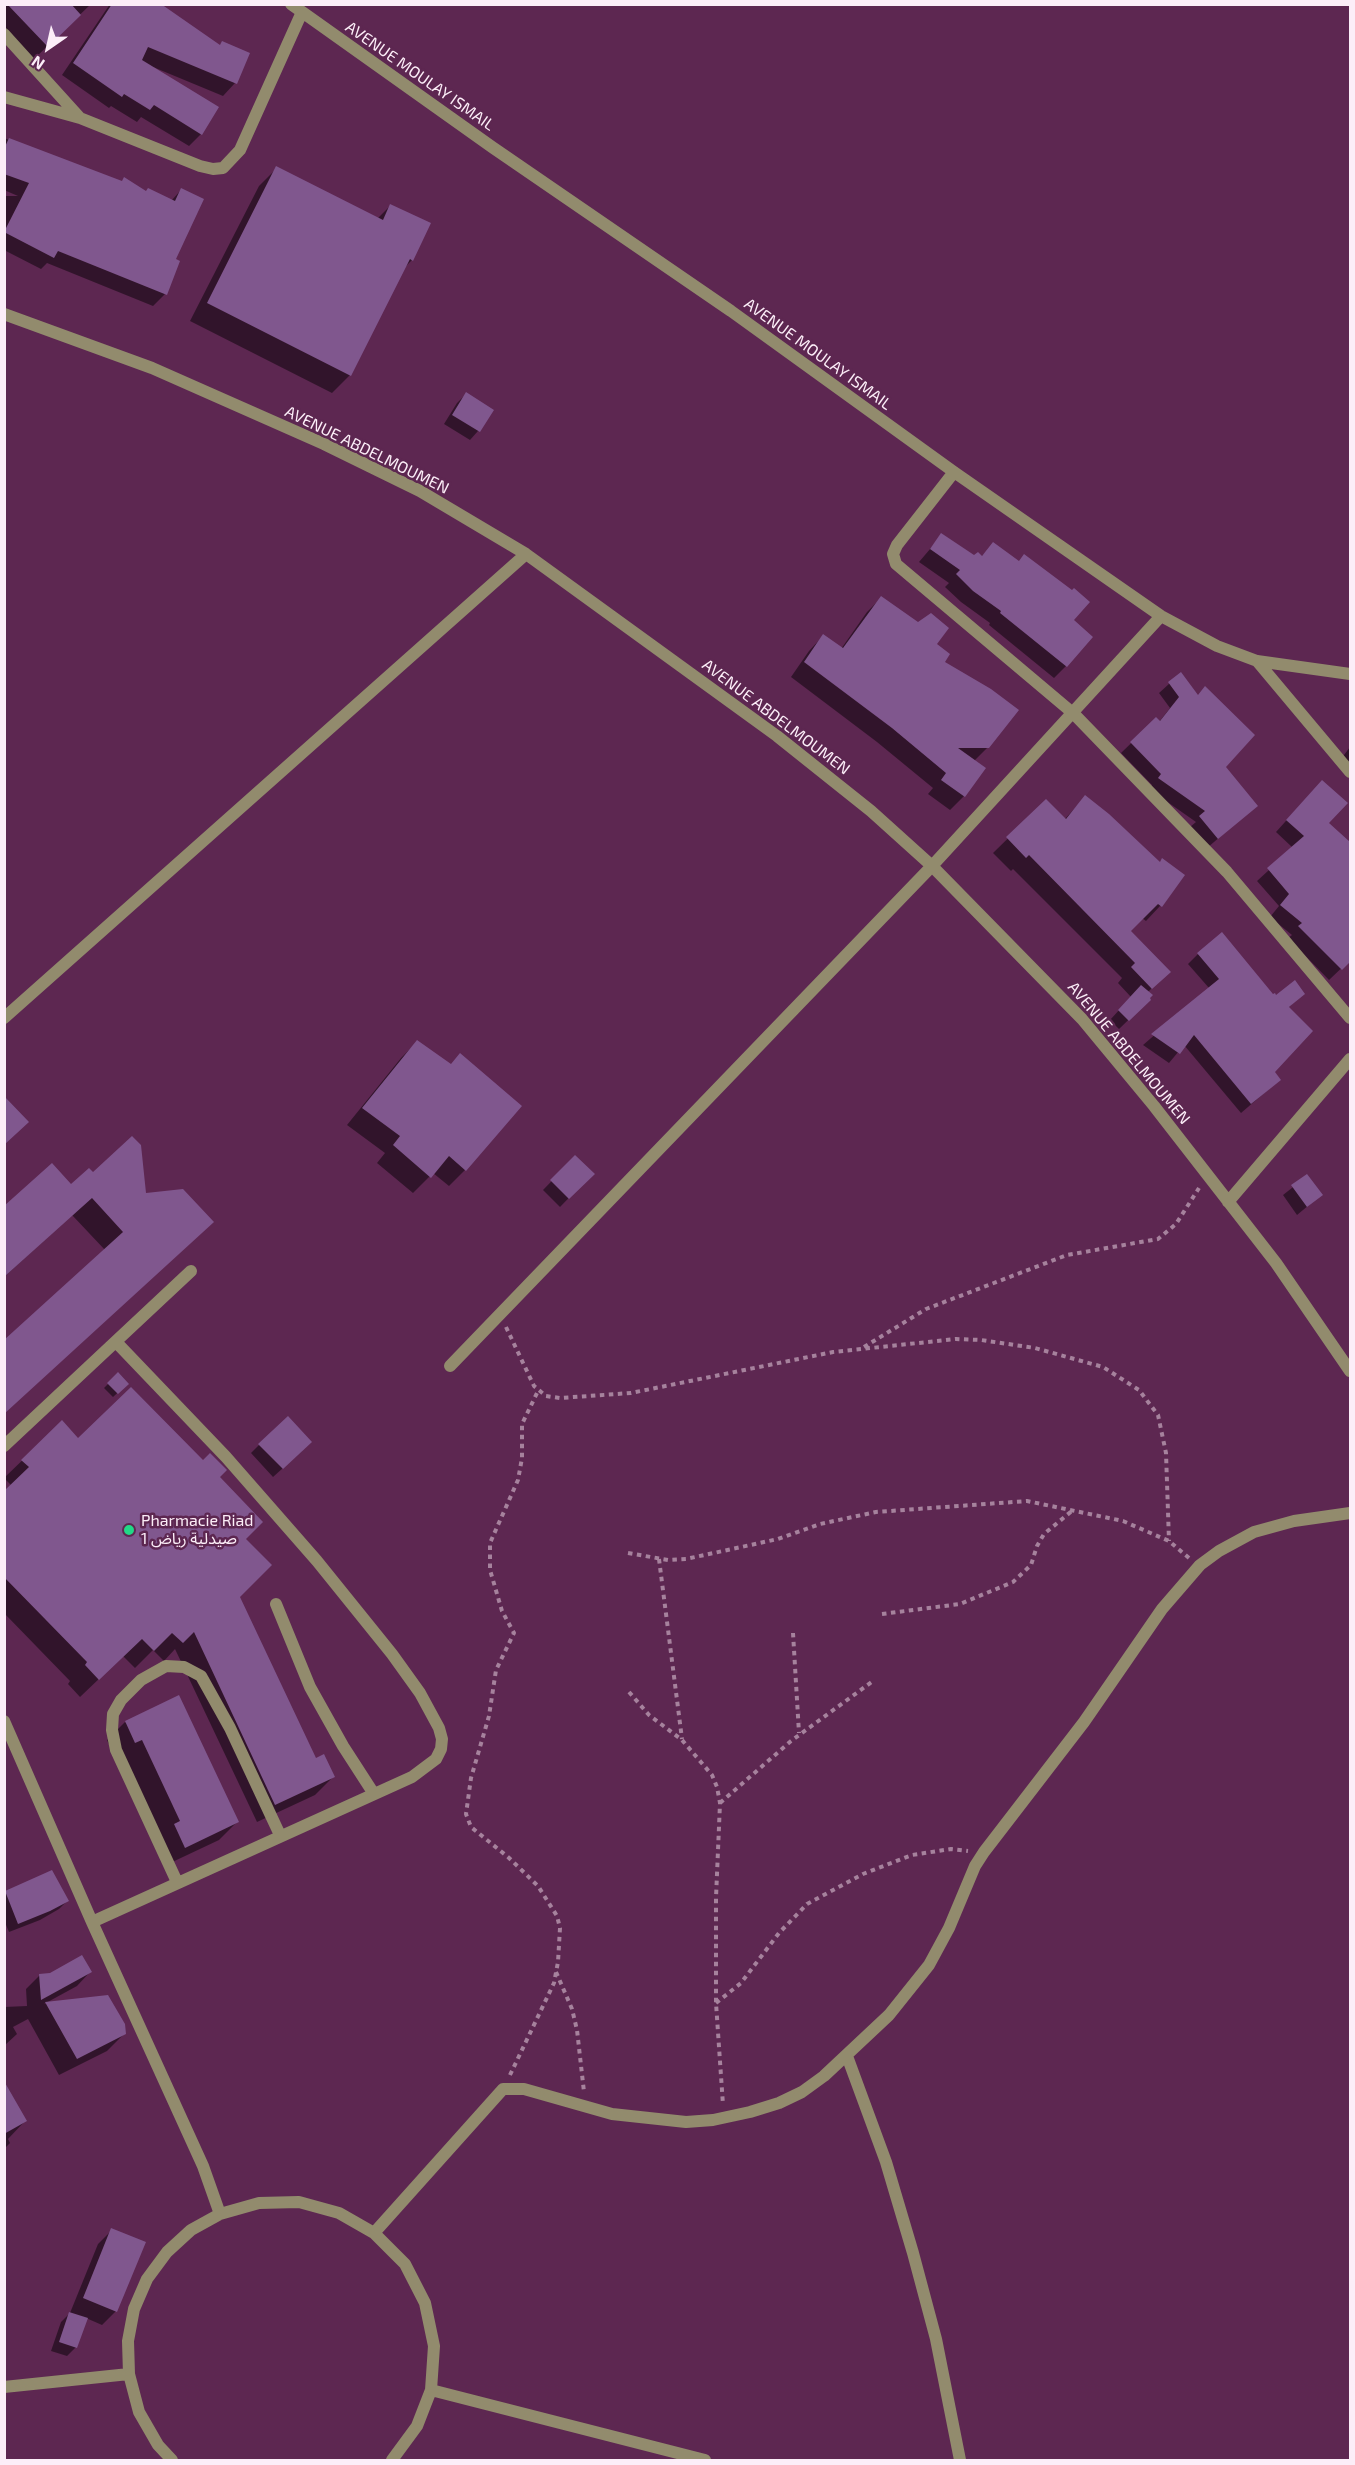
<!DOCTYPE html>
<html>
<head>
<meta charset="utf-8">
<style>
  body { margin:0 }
  #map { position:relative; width:1355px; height:2465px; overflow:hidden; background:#5d2751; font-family:"Exo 2",sans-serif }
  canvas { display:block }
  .frame { position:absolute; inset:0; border:6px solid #fceef8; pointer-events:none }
  .north { position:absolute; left:18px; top:18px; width:60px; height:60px; -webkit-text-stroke:4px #5d2751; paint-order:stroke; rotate:214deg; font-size:16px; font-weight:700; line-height:24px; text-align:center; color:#fceef8 }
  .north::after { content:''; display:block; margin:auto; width:21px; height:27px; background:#fceef8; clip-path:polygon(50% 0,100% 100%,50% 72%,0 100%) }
</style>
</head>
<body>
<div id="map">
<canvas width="1355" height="2465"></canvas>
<div class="frame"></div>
<div class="north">N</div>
</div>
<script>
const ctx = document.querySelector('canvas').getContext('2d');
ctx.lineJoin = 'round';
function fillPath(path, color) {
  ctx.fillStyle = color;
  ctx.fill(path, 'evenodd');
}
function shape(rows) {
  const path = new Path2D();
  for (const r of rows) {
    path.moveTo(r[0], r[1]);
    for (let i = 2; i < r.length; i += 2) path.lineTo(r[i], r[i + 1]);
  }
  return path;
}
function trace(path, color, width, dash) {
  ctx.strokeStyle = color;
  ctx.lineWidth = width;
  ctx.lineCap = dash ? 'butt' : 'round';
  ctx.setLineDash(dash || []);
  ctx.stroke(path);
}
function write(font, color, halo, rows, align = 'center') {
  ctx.font = font + ' "Exo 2","Noto Sans Arabic",sans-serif';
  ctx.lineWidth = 5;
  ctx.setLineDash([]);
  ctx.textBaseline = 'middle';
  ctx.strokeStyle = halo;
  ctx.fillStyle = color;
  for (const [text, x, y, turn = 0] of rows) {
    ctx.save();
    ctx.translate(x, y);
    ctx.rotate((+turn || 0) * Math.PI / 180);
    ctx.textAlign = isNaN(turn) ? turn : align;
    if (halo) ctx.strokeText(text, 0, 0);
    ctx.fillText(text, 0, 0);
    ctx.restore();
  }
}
fillPath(shape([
  [4,4,91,4,33,60,4,31],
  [110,4,155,4,219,46,248,54,235,83,223,96,153,67,201,134,189,146,141,117,137,122,111,106,109,108,62,75],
  [4,138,171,201,181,190,174,260,165,294,153,306,47,263,41,269,4,250,4,196,18,196,4,190],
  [277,168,377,219,390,206,412,260,403,269,350,375,332,393,190,321,259,186],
  [466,394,492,410,478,431,470,440,444,424,457,403],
  [942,535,974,557,981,557,994,544,1018,562,1072,620,1066,666,1054,678,989,625,990,623,961,602,945,587,949,583,919,562],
  [881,598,934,644,988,747,974,761,964,796,950,810,928,794,933,788,877,742,791,677,809,651,823,636,841,649,867,612],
  [1180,674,1224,767,1256,806,1207,848,1190,827,1196,822,1149,789,1152,785,1121,753,1156,719,1159,722,1170,708,1159,693],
  [1350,747,1350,766,1341,759],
  [1311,793,1327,823,1350,844,1350,960,1329,980,1288,938,1292,935,1270,917,1279,906,1257,881,1293,848,1276,832],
  [1085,797,1159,863,1183,875,1160,906,1146,921,1142,918,1129,931,1168,972,1148,992,1149,1000,1119,1029,1110,1020,1131,997,1118,983,1122,978,1013,869,1011,871,993,853,1046,801,1064,820],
  [1198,954,1272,997,1303,994,1288,1008,1269,1089,1241,1113,1184,1045,1169,1063,1143,1045,1209,988,1188,964],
  [417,1042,450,1065,465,1170,449,1186,433,1173,413,1193,377,1163,385,1153,347,1125,401,1058],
  [575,1157,592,1174,560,1207,543,1190],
  [93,1174,145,1194,182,1190,105,1250,72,1215,4,1277,4,1208,71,1186],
  [1307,1176,1321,1195,1297,1215,1283,1195],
  [118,1374,127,1384,113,1397,104,1388],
  [62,1422,78,1440,218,1477,244,1539,239,1597,315,1760,333,1777,315,1795,257,1822,175,1649,164,1661,153,1650,135,1668,123,1656,80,1697,68,1684,70,1681,4,1613,4,1493,12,1486,4,1478],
  [259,1445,302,1451,273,1477,251,1453],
  [125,1722,237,1822,219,1840,166,1865,107,1740],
  [6,1892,68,1900,59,1909,40,1920,9,1932,4,1920],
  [90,1972,77,1986,44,2004,108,1996,125,2033,107,2051,59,2075,28,2019,13,2027,17,2034,4,2046,4,2007,27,2006,26,1989,39,1976],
  [4,2094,25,2121,8,2139,10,2143,4,2149],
  [112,2230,116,2311,102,2325,86,2318,76,2347,67,2356,51,2351,61,2322,70,2313,98,2244]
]), '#0007');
fillPath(shape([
  [7,4,71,4,81,15,48,47],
  [112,4,161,4,220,45,222,41,250,53,237,84,148,47,142,60,219,107,202,135,154,105,150,110,124,94,122,97,73,63],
  [9,138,122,181,124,177,146,191,148,188,175,201,181,188,204,199,176,259,180,261,167,295,58,251,54,258,4,232,29,183,4,174,4,149],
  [276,166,383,220,390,204,431,223,413,261,410,259,351,376,207,303],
  [466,392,494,410,480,432,452,415],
  [941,533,974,555,978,552,982,556,993,542,1019,561,1024,554,1072,590,1074,588,1090,602,1074,620,1093,637,1067,667,1000,613,1001,611,973,591,956,574,960,570,930,549],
  [881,596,918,622,931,613,949,628,937,644,950,654,945,662,991,689,1019,710,989,748,958,748,986,768,965,797,941,780,946,773,892,728,804,662,823,634,843,648],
  [1181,672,1198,695,1205,686,1255,735,1226,767,1258,806,1218,839,1199,816,1205,811,1158,778,1161,774,1130,742,1156,717,1160,721,1179,697,1168,682],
  [1322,780,1348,803,1329,823,1350,842,1350,962,1342,970,1298,926,1302,923,1280,905,1289,894,1267,868,1304,836,1286,820],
  [1085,795,1109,814,1160,862,1162,858,1185,875,1162,907,1158,904,1131,931,1171,972,1152,989,1131,967,1135,963,1029,855,1026,858,1006,837,1046,799,1066,819],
  [1222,932,1273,994,1275,993,1276,995,1295,980,1305,994,1289,1007,1313,1031,1275,1072,1281,1080,1251,1104,1194,1035,1180,1054,1151,1034,1219,979,1197,953],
  [1141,985,1153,995,1150,998,1151,1000,1129,1021,1118,1010],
  [417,1040,451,1064,460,1053,522,1106,466,1171,449,1156,431,1178,393,1145,400,1136,362,1108],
  [4,1096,29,1122,4,1145],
  [132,1136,141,1145,146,1193,183,1189,214,1222,4,1414,4,1340,123,1232,92,1198,4,1277,4,1206,52,1163,71,1184,89,1168,93,1172],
  [575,1155,595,1174,569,1199,550,1180],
  [1307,1174,1323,1195,1307,1207,1291,1185],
  [118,1372,129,1384,118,1394,107,1383],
  [131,1387,203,1460,210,1453,227,1470,220,1477,263,1522,246,1539,272,1565,240,1597,316,1758,324,1754,335,1777,275,1805,194,1632,183,1643,172,1633,154,1651,142,1639,99,1680,85,1665,87,1662,4,1577,4,1491,29,1467,21,1460,62,1420,78,1438],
  [288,1416,312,1442,283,1469,258,1444],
  [179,1695,239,1822,185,1848,174,1824,180,1821,142,1740,135,1743,125,1721],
  [52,1870,69,1901,50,1911,18,1924,5,1891],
  [82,1955,92,1972,41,2000,39,1974,50,1973],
  [108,1995,125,2024,126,2034,77,2059,45,2002],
  [4,2081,27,2121,4,2134],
  [111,2228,146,2242,117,2312,83,2298],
  [69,2312,88,2318,77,2348,59,2342]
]), '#80578e');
trace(shape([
  [506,1327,534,1386,546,1396,560,1398,631,1393,833,1352,956,1339,981,1340,1035,1348,1103,1367,1139,1390,1158,1415,1166,1453,1169,1541],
  [864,1347,926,1309,1067,1255,1158,1239,1176,1224,1199,1188],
  [628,1553,668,1560,686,1559,778,1539,820,1524,876,1512,1027,1501,1123,1521,1169,1541,1189,1558],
  [659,1559,682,1739],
  [882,1614,960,1604,1013,1582,1031,1565,1037,1546,1044,1534,1073,1510],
  [793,1633,799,1733],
  [629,1692,649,1715,682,1740,712,1775,717,1787,720,1803,716,1898,716,2003,723,2105],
  [720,1803,791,1741,873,1681],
  [556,1972,572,2009,577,2030,584,2092],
  [716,2003,741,1983,779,1933,807,1904,863,1874,912,1855,951,1849,968,1851],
  [510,2075,554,1983,558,1962,560,1928,557,1916,538,1886,508,1857,471,1827,466,1814,471,1778,489,1716,496,1670,514,1633,502,1611,490,1570,490,1543,518,1480,522,1458,522,1424,538,1391]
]), '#a6829d', 4, [4.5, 4.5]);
trace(shape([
  [291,4,492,147,731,311,954,472,1161,616,1217,646,1257,661,1350,674],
  [4,34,80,118],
  [4,97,80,118,200,166,213,169,223,168,240,150,302,12],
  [4,314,152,368,324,444,420,491,526,554,777,736,871,811,932,866,1082,1019,1154,1106,1276,1263,1350,1371],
  [954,472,897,545,893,554,896,564,1074,714,1227,872,1350,1018],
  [1257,661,1350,772],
  [4,1018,526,554],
  [1228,1202,1350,1059],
  [450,1366,932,866,1161,616],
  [4,1446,191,1271],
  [276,1604,310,1687,343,1746,374,1794],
  [4,1721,92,1922,203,2166,220,2214],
  [177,1882,116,1750,112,1730,113,1714,121,1700,141,1680,166,1666,184,1667,201,1676,230,1728,280,1835],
  [92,1922,412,1777,436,1759,441,1749,442,1739,439,1728,420,1693,392,1654,317,1561,226,1457,117,1343],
  [847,2056,886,2162,913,2253,936,2339,960,2460],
  [374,2233,503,2089,524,2089,612,2114,686,2122,713,2120,750,2112,779,2103,802,2092,824,2076,889,2015,929,1965,949,1928,975,1866,984,1852,1084,1722,1162,1609,1200,1565,1219,1551,1254,1532,1294,1521,1350,1513],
  [4,2387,129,2374],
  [431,2390,705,2460],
  [172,2460,158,2445,139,2412,129,2374,128,2341,134,2309,147,2279,167,2252,191,2230,220,2214,259,2203,299,2202,339,2213,374,2233,405,2264,425,2303,434,2346,431,2390,417,2426,392,2460]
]), '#928b6d', 12);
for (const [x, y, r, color] of [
  [129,1530,6,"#22d887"]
]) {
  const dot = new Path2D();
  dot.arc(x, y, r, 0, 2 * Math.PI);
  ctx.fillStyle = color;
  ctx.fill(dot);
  trace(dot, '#5d2751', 2);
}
write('16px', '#fceef8', '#5d2751', [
  ["AVENUE MOULAY ISMAIL",420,76,35],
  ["AVENUE MOULAY ISMAIL",818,354,36],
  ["AVENUE ABDELMOUMEN",367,450,26],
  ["AVENUE ABDELMOUMEN",776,717,37],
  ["AVENUE ABDELMOUMEN",1129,1053,50]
]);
write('16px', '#fceef8', '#5d2751', [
  ["Pharmacie Riad",141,1521],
  ["1 صيدلية رياض",141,1539]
], 'left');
</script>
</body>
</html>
